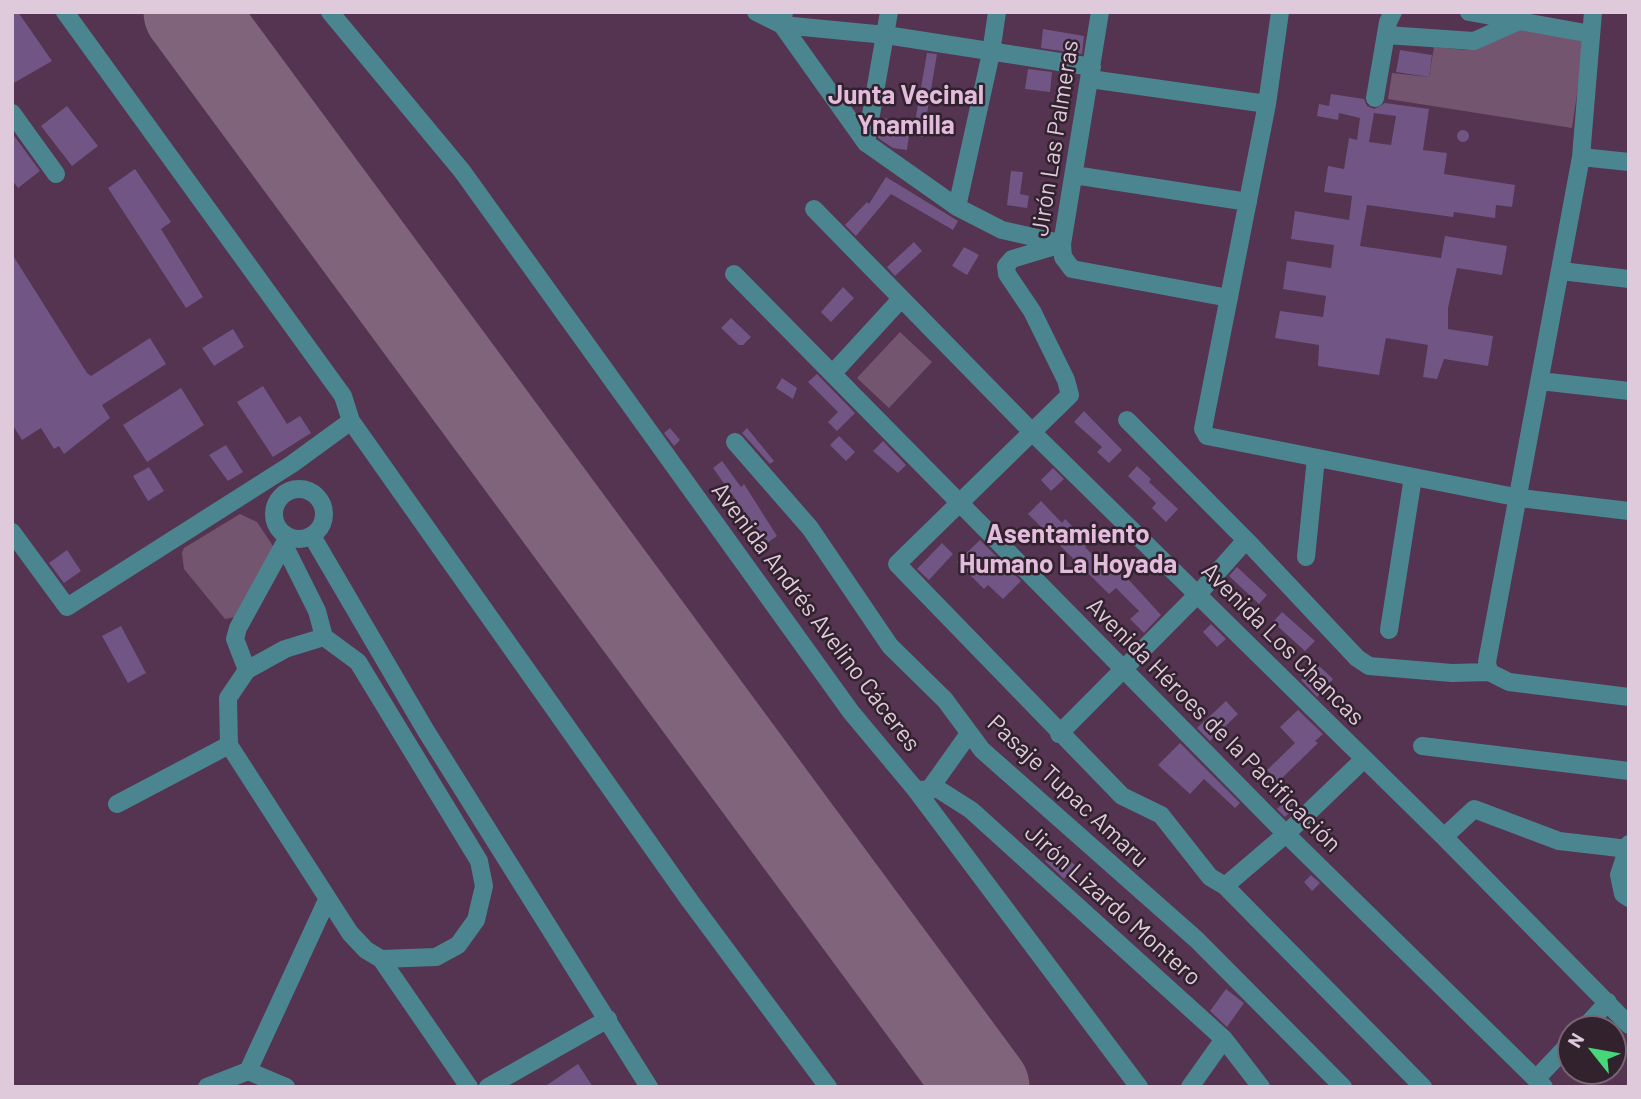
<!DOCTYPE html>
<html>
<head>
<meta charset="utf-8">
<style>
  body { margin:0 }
  #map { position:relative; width:1641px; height:1099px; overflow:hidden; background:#543450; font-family:Barlow,sans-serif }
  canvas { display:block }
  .frame { position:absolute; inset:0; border:14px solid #decadb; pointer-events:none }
  .north { position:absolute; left:1557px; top:1015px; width:70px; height:70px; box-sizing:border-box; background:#31222e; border:2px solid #766573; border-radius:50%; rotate:301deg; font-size:19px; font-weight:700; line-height:28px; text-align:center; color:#decadb }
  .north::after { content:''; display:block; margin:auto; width:24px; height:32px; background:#45d77a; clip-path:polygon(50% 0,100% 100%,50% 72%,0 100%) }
</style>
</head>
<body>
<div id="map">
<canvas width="1641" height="1099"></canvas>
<div class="frame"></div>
<div class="north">N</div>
</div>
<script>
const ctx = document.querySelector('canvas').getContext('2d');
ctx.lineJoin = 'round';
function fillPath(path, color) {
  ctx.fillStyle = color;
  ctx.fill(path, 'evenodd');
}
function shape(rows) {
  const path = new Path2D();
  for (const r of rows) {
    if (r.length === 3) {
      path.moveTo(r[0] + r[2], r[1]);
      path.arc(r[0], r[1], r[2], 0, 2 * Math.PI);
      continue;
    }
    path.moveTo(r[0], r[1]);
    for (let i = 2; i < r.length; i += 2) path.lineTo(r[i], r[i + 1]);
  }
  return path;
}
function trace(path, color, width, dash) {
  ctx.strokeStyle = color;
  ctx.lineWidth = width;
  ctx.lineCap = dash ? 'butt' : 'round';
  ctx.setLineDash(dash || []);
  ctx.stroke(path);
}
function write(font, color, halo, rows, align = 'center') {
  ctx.font = font + ' Barlow,sans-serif';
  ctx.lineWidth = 5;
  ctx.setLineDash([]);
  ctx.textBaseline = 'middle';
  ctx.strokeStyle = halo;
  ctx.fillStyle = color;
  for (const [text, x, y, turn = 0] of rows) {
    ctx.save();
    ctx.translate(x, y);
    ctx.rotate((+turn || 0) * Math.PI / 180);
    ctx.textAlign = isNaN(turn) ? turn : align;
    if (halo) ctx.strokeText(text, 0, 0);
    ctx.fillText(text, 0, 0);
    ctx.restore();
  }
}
fillPath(shape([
  [1515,27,1585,39,1572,128,1388,99,1392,73,1429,77,1434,47,1467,50],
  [900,332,932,362,889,408,857,378],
  [240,514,257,522,275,549,240,616,225,619,184,569,182,553,184,548]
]), '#745570');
trace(shape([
  [190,12,983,1087]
]), '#80647c', 93);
fillPath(shape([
  [12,12,18,12,52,61,12,84],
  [1043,29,1084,36,1082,54,1041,48],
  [1400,50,1432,55,1429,77,1396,72],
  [927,53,937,54,923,137,909,135,907,150,893,148,878,138,882,118,915,122],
  [1028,69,1052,72,1050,92,1025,89],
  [1331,94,1364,99,1367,106,1374,109,1385,103,1429,109,1423,150,1447,153,1444,174,1515,185,1512,207,1496,205,1495,218,1454,212,1453,217,1367,205,1360,246,1441,258,1445,236,1507,246,1502,275,1457,268,1448,308,1448,329,1493,336,1488,366,1444,359,1437,379,1423,377,1428,345,1386,338,1379,375,1318,366,1319,345,1275,338,1280,311,1323,317,1326,296,1283,289,1287,261,1331,268,1334,245,1291,239,1295,211,1349,220,1352,196,1324,192,1328,166,1344,169,1349,138,1357,140,1360,118,1339,113,1338,120,1317,116,1319,104,1329,106],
  [1374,113,1396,116,1391,145,1369,142],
  [67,106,98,146,72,166,41,126],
  [1463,136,6],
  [12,133,40,171,18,188,12,180],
  [135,169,171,222,161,229,203,297,186,308,108,188],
  [1011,171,1023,172,1020,194,1029,196,1027,208,1007,205],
  [886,177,958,221,953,230,891,194,856,236,845,225,867,202,869,204],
  [914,242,922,251,895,276,887,267],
  [964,247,979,255,967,275,952,266],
  [12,254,87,373,91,376,150,338,166,364,102,405,110,418,64,454,59,446,54,449,41,428,22,440,12,424],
  [843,287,854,298,831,322,821,312],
  [731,318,751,337,743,345,739,345,721,328],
  [233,329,244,347,214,366,202,348],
  [817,374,855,413,837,431,828,422,838,412,808,382],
  [782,378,797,388,793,399,776,388],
  [263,386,287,424,300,416,311,433,273,457,237,402],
  [181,388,204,425,147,462,123,425],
  [1084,411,1122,450,1109,463,1097,452,1102,447,1074,422],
  [670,428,680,440,674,446,664,433],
  [747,428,774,461,770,464,742,433],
  [839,436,855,452,846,461,830,445],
  [883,441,906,465,898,473,873,451],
  [226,445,243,472,228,481,209,455],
  [722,461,741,487,744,484,777,536,767,543,713,468],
  [1137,466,1151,479,1149,482,1178,509,1166,522,1152,508,1156,503,1128,476],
  [149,467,164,491,148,501,133,476],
  [1053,468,1064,479,1051,491,1041,480],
  [1041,501,1062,523,1065,519,1089,543,1085,547,1111,574,1118,568,1161,615,1144,633,1130,619,1139,611,1116,588,1109,594,1028,514],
  [980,540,1021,581,1003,599,988,585,984,589,957,562],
  [942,543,953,554,929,580,917,569],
  [67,550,81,571,64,583,49,563],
  [1237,567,1267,595,1259,604,1229,576],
  [1282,612,1315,641,1305,651,1273,622],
  [1211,624,1226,639,1217,647,1203,632],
  [121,626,146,673,128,683,102,636],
  [1317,664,1333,679,1317,697,1301,680],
  [1226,701,1238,714,1210,741,1197,728],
  [1298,710,1323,734,1315,741,1318,743,1278,782,1267,770,1295,743,1280,727],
  [1180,743,1240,803,1235,808,1204,779,1190,794,1158,765],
  [1288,798,1296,806,1285,817,1277,809],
  [1054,849,1075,865,1064,879,1045,861],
  [1311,875,1320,883,1312,891,1304,882],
  [1226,989,1244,1003,1227,1027,1210,1011],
  [578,1064,593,1087,544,1087]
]), '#715584');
trace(shape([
  [65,12,343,396,351,421,690,901,828,1087],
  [330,12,462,171,851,712,916,790,1139,1087],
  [756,12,782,25,866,143,957,207,1002,230,1060,243],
  [784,12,782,25,886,35,1092,67],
  [1100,12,1062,244,1063,257,1072,269,1229,298],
  [1280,12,1267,104,1203,429,1207,436,1520,498,1629,511],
  [1469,12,1591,34],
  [1386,35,1474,41,1519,21],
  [1090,79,1267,104],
  [1375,98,1388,22,1393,12],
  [12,113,56,174],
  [866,143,889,12],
  [1581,157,1629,162],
  [1074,175,1248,202],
  [957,207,991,53,997,12],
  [814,209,1034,434,1444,837,1629,1025],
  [1062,244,1012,259,1006,266,1007,274,1032,311,1066,380,1070,395,897,564,1122,796,1161,815,1210,877,1225,886],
  [1561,271,1629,279],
  [734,274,1286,834,1544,1087],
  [833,373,901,299],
  [1540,381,1629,391],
  [1127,420,1246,540,1357,658,1369,666,1452,673,1489,672,1509,682,1629,697],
  [735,442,810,528,890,646,945,700,982,750,1197,940,1343,1087],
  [299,514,25],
  [12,532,67,607,292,464,351,421],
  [312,536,426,731,649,1087],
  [284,545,317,611,324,637,358,662,479,861,484,886,476,920,458,945,436,957,381,959],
  [1306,557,1316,458],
  [1389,630,1413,477],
  [324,637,285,649,247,670,228,698,229,745,350,933,366,950,381,959,469,1087],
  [247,670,235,639,238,628,288,537],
  [1489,672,1487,662,1581,157,1593,12],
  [1059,734,1198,594,1246,540],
  [1422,746,1629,771],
  [1364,759,1286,834,1225,886,1423,1087],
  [931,787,968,735],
  [916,790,938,789,971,810,1224,1039,1261,1087],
  [117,804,229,745],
  [1444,837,1474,809,1559,841,1628,849],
  [1629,844,1619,875,1623,894,1629,898],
  [1583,1029,1608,1002],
  [248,1071,327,900],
  [1536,1079,1571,1042],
  [207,1087,248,1071,286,1087],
  [488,1087,608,1019],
  [1190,1087,1224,1039]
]), '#4b8590', 18);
write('24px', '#decadb', '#31222e', [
  ["Jirón Las Palmeras",1055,138,-81],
  ["Avenida Andrés Avelino Cáceres",816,617,53],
  ["Avenida Los Chancas",1283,644,45],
  ["Avenida Héroes de la Pacificación",1214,725,45],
  ["Pasaje Tupac Amaru",1068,791,43],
  ["Jirón Lizardo Montero",1113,905,42]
]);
write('bold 26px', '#e3bbdd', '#31222e', [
  ["Junta Vecinal",906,95],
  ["Ynamilla",906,125],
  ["Asentamiento",1068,534],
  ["Humano La Hoyada",1068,564]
]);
</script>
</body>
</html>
